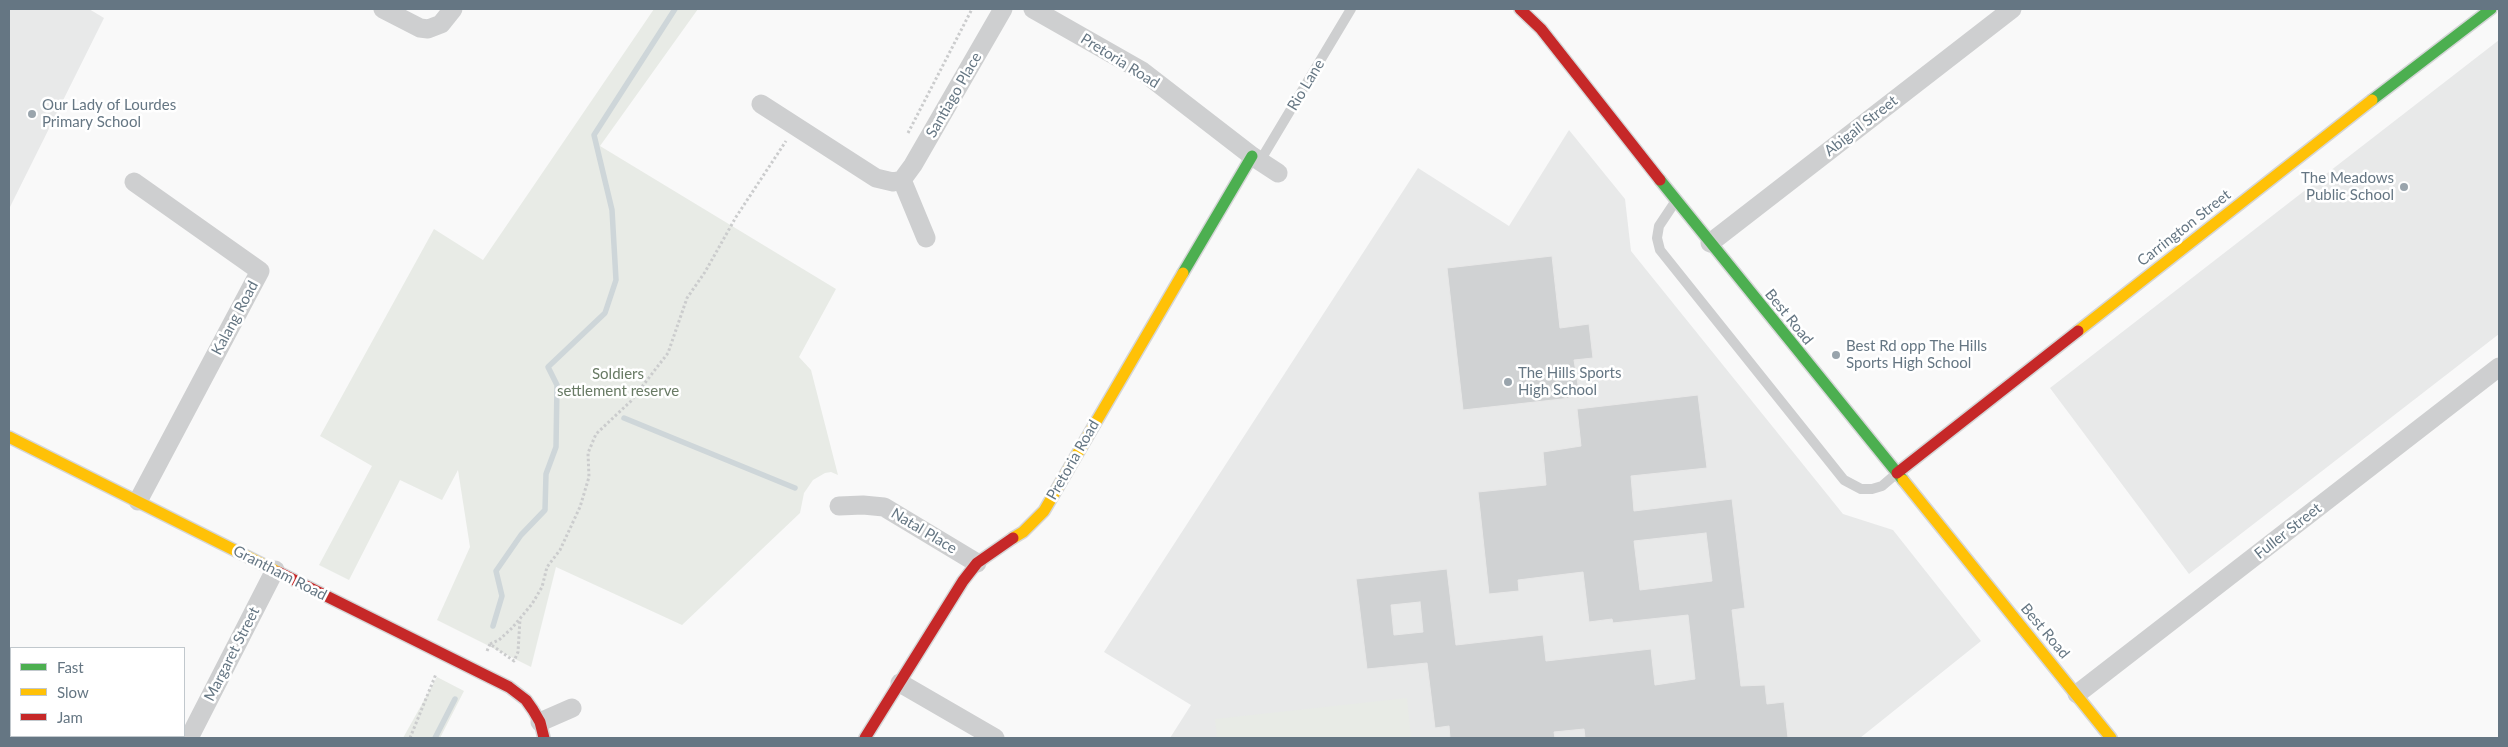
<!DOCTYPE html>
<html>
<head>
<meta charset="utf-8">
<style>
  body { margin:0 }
  #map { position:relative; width:2508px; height:747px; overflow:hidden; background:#f9f9f9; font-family:Lato,sans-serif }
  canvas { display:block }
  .frame { position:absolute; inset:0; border:10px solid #657683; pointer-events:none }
  .legend { position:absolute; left:10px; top:647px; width:175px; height:90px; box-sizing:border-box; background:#fff; border:1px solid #c1c8cd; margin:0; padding:6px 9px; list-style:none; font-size:15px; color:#657683 }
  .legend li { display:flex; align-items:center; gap:10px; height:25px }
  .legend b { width:25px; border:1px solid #c1c8cd }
</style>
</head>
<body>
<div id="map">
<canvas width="2508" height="747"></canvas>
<div class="frame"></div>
<ul class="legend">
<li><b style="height:6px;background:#4caf50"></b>Fast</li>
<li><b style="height:6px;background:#ffc107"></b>Slow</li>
<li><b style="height:6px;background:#c62828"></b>Jam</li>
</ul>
</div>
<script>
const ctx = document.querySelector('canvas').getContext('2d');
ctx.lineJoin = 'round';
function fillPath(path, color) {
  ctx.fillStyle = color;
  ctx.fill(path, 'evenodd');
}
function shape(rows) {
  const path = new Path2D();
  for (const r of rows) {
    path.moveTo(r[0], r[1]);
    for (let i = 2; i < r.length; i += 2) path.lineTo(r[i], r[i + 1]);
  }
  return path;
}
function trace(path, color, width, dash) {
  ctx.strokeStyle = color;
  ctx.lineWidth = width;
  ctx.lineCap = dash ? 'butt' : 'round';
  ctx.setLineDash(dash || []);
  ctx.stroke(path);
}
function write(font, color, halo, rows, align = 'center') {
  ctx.font = font + ' Lato,sans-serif';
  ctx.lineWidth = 5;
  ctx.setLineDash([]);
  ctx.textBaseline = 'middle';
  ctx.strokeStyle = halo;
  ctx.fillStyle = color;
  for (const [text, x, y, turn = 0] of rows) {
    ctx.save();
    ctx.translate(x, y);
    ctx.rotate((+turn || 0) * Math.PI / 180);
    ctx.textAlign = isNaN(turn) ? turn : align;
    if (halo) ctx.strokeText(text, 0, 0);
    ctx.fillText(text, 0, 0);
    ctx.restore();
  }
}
fillPath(shape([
  [9,9,89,9,104,18,9,209],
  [2499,40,2499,334,2189,574,2050,388],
  [1569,130,1625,199,1631,251,1843,514,1893,530,1981,641,1860,738,1170,738,1191,705,1104,652,1418,168,1509,226]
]), '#e8e9e9');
fillPath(shape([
  [654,9,698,9,600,146,836,289,799,357,811,370,838,475,831,472,825,473,813,480,804,493,800,513,682,625,556,567,531,667,437,620,470,547,458,470,442,500,400,480,349,580,319,565,372,466,320,436,434,229,483,260],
  [437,677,464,691,440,738,403,738],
  [1407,698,1411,738,1217,738,1215,719]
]), '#e8ebe6');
trace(shape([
  [624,418,795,488],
  [493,626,502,596,496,571,521,535,545,510,546,474,556,447,557,385,548,367,605,313,616,280,612,210,594,135,675,9],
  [435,738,455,699]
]), '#ced6d9', 5.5);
const building = shape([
  [1552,256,1560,328,1589,324,1593,358,1574,360,1580,397,1463,410,1447,268,1552,256],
  [1698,395,1707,468,1631,476,1634,511,1732,499,1745,608,1732,610,1741,686,1765,685,1767,704,1784,702,1788,738,1585,738,1584,729,1554,732,1555,738,1450,738,1449,726,1435,728,1427,663,1367,669,1356,579,1447,569,1456,645,1543,635,1546,661,1651,649,1655,685,1695,679,1688,615,1613,623,1612,619,1589,622,1583,572,1518,580,1519,591,1489,594,1478,492,1546,485,1543,452,1581,446,1577,409,1698,395],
  [1706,533,1712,581,1640,590,1634,541,1706,533],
  [1420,602,1423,632,1394,635,1391,605,1420,602]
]);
fillPath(building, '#d0d2d3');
trace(building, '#e8e8e8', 1);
const fast = shape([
  [2372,100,2491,9],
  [1660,180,1903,480],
  [1183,273,1252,156]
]);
const slow = shape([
  [2078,331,2372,100],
  [9,437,278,572],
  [1903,480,2111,738],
  [1013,538,1023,532,1044,511,1183,273]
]);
const jam = shape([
  [1520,9,1541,29,1660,180],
  [1897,473,2078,331],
  [278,572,509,687,526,700,533,710,540,722,544,738],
  [865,738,963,581,977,563,1013,538]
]);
trace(fast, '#d5d6d7', 14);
trace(slow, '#d5d6d7', 14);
trace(jam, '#d5d6d7', 14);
trace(shape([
  [908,133,972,9],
  [490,644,499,640,512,628,532,604,542,587,547,567,560,550,580,507,589,477,588,453,596,434,631,401,668,353,687,298,705,272,736,217,786,141],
  [487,651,490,644,514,661,518,652,520,619],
  [410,738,436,674]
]), '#cbcccd', 3, [2.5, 2.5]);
trace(shape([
  [1260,161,1351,9],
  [1675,202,1659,226,1657,238,1660,250,1844,480,1861,489,1872,489,1882,486,1896,474]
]), '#cecfd0', 10);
trace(shape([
  [383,9,420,28,428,29,441,24,453,9],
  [1033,9,1142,71,1252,156,1278,173],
  [761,104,876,178,893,182,902,180,913,165,1003,9],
  [902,180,926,238],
  [134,182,260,271,138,501],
  [1710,243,2012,9],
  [839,506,863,505,884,507,977,563],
  [900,683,995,738],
  [2077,694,2499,367],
  [540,722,572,708],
  [189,738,275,570]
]), '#cecfd0', 19);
trace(fast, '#4caf50', 11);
trace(slow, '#ffc107', 11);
trace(jam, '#c62828', 11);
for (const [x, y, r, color] of [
  [32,114,5,"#99a4ac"],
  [2404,187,5,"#99a4ac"],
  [1836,355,5,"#99a4ac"],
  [1508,382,5,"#99a4ac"]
]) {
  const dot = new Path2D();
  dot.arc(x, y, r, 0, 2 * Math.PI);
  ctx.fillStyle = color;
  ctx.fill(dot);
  trace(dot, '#fff', 2);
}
write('15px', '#657683', '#fff', [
  ["Pretoria Road",1120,61,32],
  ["Rio Lane",1306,85,-59],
  ["Santiago Place",954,95,-60],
  ["Abigail Street",1861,126,-38],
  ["Carrington Street",2184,228,-38],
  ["Best Road",1789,317,51],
  ["Kalang Road",235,318,-62],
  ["Pretoria Road",1073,460,-60],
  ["Natal Place",924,531,31],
  ["Fuller Street",2288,531,-38],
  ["Grantham Road",280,573,27],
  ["Best Road",2045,631,50],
  ["Margaret Street",232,654,-63]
]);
write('15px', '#657683', '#fff', [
  ["Our Lady of Lourdes",42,105],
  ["Primary School",42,122],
  ["The Meadows",2394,178,"right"],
  ["Public School",2394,195,"right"],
  ["Best Rd opp The Hills",1846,346],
  ["Sports High School",1846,363],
  ["The Hills Sports",1518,373],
  ["High School",1518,390]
], 'left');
write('15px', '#687a64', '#fff', [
  ["Soldiers",618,374],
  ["settlement reserve",618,391]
]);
</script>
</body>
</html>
